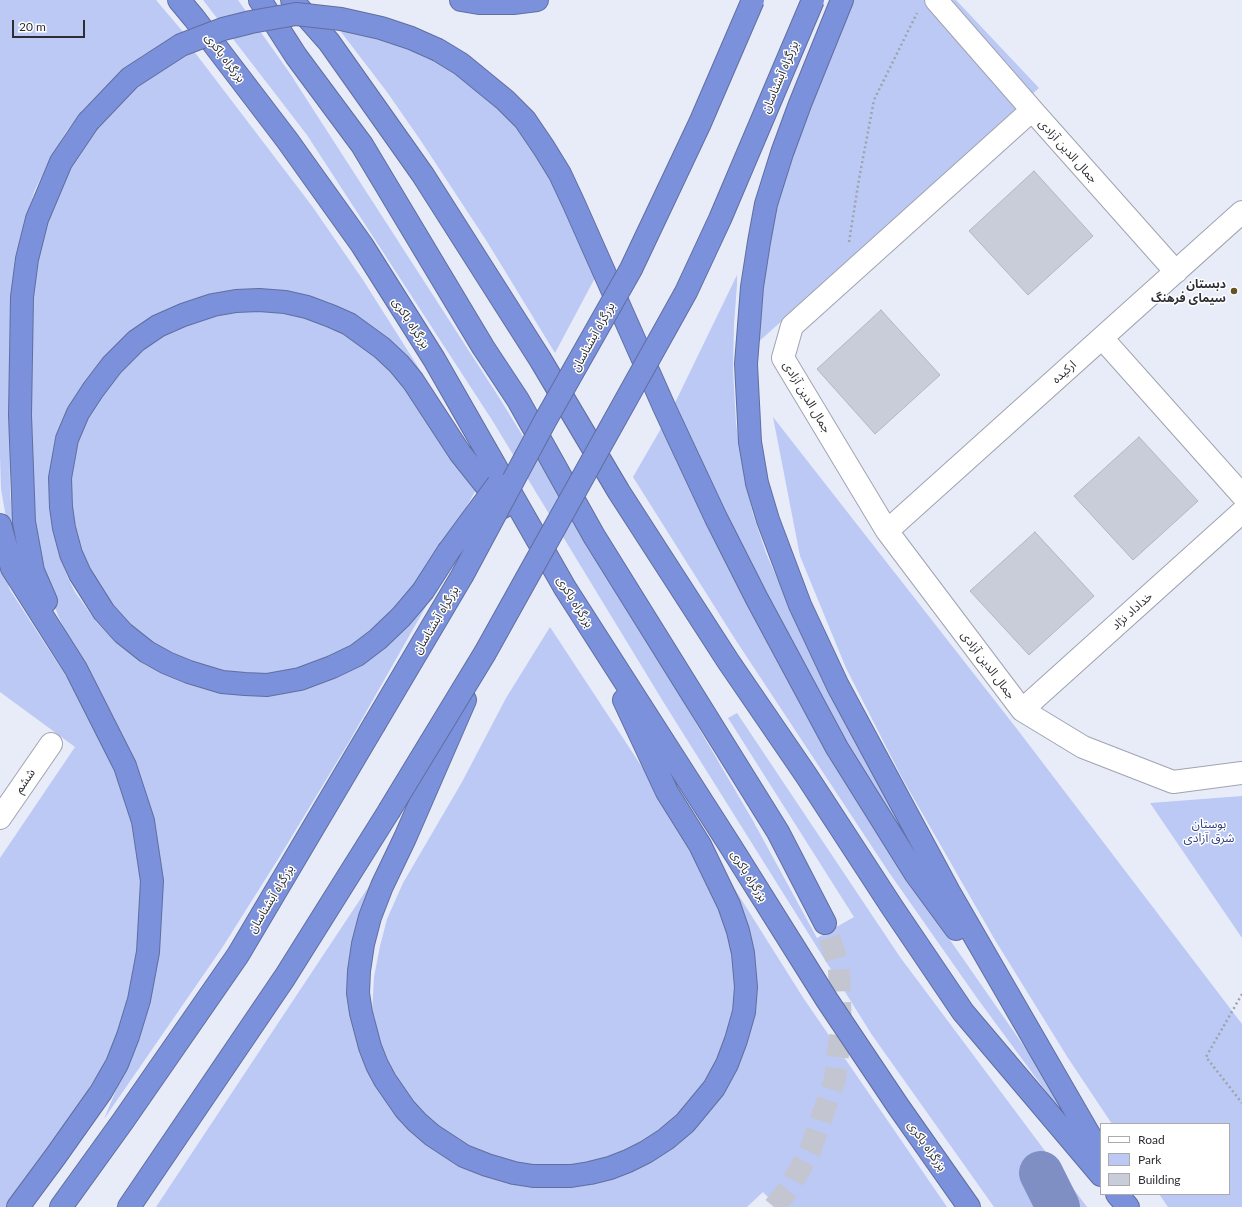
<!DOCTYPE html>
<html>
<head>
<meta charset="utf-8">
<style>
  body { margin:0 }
  #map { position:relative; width:1242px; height:1207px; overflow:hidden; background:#e8ecf9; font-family:Lato,sans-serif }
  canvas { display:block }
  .legend { position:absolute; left:1100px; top:1123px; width:130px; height:72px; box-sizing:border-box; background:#fff; border:1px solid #ababad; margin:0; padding:5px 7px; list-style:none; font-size:12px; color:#2d2e33 }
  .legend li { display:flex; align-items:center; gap:8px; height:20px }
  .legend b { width:20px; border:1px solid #ababad }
  .scale { position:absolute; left:12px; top:20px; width:73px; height:18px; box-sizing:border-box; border:2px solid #2d2e33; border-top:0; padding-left:5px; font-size:12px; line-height:14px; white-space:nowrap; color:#2d2e33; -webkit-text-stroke:3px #fff; paint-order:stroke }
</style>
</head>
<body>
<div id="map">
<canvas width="1242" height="1207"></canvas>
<ul class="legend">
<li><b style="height:5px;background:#fff"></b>Road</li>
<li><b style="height:11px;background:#bbc9f4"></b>Park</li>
<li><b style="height:11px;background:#c9cdda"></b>Building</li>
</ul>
<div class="scale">20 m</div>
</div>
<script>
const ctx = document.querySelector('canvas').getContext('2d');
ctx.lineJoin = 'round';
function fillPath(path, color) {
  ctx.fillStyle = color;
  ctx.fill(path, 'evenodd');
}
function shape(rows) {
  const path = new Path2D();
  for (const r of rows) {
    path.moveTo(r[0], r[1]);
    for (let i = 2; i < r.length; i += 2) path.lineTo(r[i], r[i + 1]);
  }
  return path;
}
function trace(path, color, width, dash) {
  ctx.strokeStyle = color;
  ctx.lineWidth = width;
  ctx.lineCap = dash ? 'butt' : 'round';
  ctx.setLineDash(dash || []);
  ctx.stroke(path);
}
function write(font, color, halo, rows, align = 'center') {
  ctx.font = font + ' Lato,"Noto Sans Arabic",sans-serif';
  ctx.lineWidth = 3;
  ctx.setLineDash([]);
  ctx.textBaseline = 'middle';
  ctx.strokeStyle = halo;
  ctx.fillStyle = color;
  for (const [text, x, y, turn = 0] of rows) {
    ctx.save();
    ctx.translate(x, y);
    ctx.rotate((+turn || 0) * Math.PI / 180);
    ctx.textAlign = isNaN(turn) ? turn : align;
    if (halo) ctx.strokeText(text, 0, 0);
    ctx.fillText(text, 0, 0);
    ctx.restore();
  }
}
fillPath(shape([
  [0,0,156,0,184,33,142,56,118,75,84,109,66,132,50,159,34,192,23,228,14,272,10,324,9,383,10,493,14,532,21,563,7,523,1,489,0,456],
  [203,0,238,0,289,72,500,399,622,597,752,819,817,938,854,917,728,718,737,713,900,957,1087,1207,994,1207,872,1035,664,703,492,420,307,135],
  [850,0,956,0,1039,88,754,346,768,235,786,166],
  [338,28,370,34,429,55,473,83,515,125,529,143,555,187,596,276,555,353,486,240,421,141,387,92],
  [193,50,312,206,363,280,420,370,441,409,363,321,344,309,328,302,305,295,280,292,198,299,175,306,156,316,127,336,112,349,99,365,71,407,61,559,67,576,75,592,97,623,113,639,145,665,178,680,202,687,280,693,292,692,307,688,450,564,349,742,280,856,222,948,104,1119,136,1042,154,961,132,759,117,725,80,660,59,618,37,559,31,524,30,307,44,222,71,158,131,88],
  [737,275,737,285,734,325,733,369,736,423,744,476,753,514,766,553,795,619,935,883,895,826,822,700,771,606,672,409],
  [286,310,342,329,393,368,476,490,441,551,399,609,349,650,319,664,276,675,241,675,204,668,174,656,147,641,130,626,111,605,85,564,74,532,69,482,74,455,83,429,97,401,107,386,138,353,162,336,188,324,216,315,232,311],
  [773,417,1017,729,1242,1024,1242,1207,1168,1207,1159,1194,1229,1194,1229,1124,1112,1124,1068,1058,995,940,902,778,846,668,800,556],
  [663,425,894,855,941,927,1037,1065,1095,1158,977,998,888,871,735,639,633,477],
  [0,564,10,590,94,719,116,766,133,821,140,870,142,915,135,971,128,1008,116,1041,100,1071,70,1119,8,1207,0,1207,0,858,75,747,0,692],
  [550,627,694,846,730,934,736,974,735,1003,726,1042,702,1090,668,1126,630,1151,580,1166,536,1167,487,1156,446,1134,411,1103,388,1069,372,1013,374,977,380,946,387,919,403,883,462,782,506,698],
  [1242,796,1242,938,1150,803],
  [381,868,352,1023,357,1042,364,1063,387,1102,406,1124,463,1165,622,1175,745,1043,724,872,804,999,947,1207,778,1207,763,1192,747,1207,156,1207]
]), '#bbc9f4');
trace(shape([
  [1041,1173,1058,1207]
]), '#7f8fc3', 44);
const building = shape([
  [1034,171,1093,236,1028,295,969,231,1034,171],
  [881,310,940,375,875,434,817,369,881,310],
  [1139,437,1198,501,1133,560,1074,496,1139,437],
  [1035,532,1094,596,1029,655,970,591,1035,532]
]);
fillPath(building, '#c9cdda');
trace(building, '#b1b5c1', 1);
trace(shape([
  [774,1207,788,1190,810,1151,835,1079,841,1029,839,968,825,923]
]), '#c3c6d1', 22, [22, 11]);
const minor = shape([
  [936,0,1032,110],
  [1176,272,1032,110,792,326,783,358,887,531,1022,710,1083,747,1173,782,1242,773],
  [1102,338,1242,495],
  [887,531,1242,212],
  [1022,710,1242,512],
  [0,818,51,744]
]);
const highway = shape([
  [179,0,194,18,287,140,362,245,434,359,565,588,731,847,827,1000,898,1106,969,1207],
  [260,0,296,56,362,145,483,347,518,400,594,536,778,832,825,923],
  [292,0,329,42,423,175,540,359,619,492,728,661,806,775,892,907,963,1012,1101,1175],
  [461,0,479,3,513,3,537,0],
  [842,0,800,104,782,153,766,204,759,242,752,287,746,364,750,442,757,483,768,520,800,605,838,686,949,892,1101,1155],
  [438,50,461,64,505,100,525,120,544,148,560,174,574,204,665,409,716,518,757,599,837,748,915,873,956,929],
  [0,525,12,568,76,669,125,766,143,821,152,881,148,952,139,1000,128,1036,117,1064,101,1092,55,1157,18,1207],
  [448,552,423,591,401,617,378,639,357,655,332,667,300,679,267,685,245,684,222,682,189,672,167,663,147,652,123,633,104,612,80,574,71,554,64,528,61,507,60,478,67,439,78,413,93,390,112,365,136,341,158,326,183,315,213,305,236,301,259,300,285,302,307,307,331,316,349,324,382,348,399,364,413,381,460,453,503,507],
  [46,601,33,571,24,522,20,415,22,297,27,259,37,219,61,162,88,122],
  [465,700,405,838,382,886,370,917,363,944,359,971,358,993,361,1013,370,1047,377,1065,385,1080,405,1109,417,1122,432,1135,464,1156,487,1165,514,1173,533,1176,571,1176,590,1173,610,1168,628,1161,646,1152,666,1139,685,1123,714,1088,727,1064,736,1040,744,1012,746,987,743,953,738,931,729,905,700,845,667,792,624,700],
  [1117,1194,1128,1207],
  [61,1207,123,1121,238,955,374,725],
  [129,1207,285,977,389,811]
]);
trace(minor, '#a0a4b0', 24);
trace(highway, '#606ea0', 24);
trace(shape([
  [849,242,859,179,874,100,917,13],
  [1242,994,1206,1057,1242,1103]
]), '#9fa2ac', 2.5, [2, 3]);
trace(minor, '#fff', 22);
trace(highway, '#7c91db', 22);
const highwayBridge = shape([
  [88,122,130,78,181,45,223,29,251,22,296,14,341,19,381,28,411,38,438,50],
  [448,552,498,484],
  [374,725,462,576,545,421,631,269,700,123,753,0],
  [389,811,485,653,686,292,720,219,813,0]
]);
trace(highwayBridge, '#606ea0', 24, []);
trace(highwayBridge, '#7c91db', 22);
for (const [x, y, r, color] of [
  [1234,291,4,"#645421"]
]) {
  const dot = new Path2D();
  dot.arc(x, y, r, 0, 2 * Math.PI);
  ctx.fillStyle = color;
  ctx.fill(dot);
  trace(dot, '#fff', 1.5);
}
write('12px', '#2d2e33', '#fff', [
  ["بزرگراه باکری",225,58,53],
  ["بزرگراه آبشناسان",780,77,-67],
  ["جمال الدین آزادی",1068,151,48],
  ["بزرگراه باکری",411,323,57],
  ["بزرگراه آبشناسان",593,337,-61],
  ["ارکیده",1064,372,-42],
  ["جمال الدین آزادی",807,397,59],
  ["بزرگراه باکری",575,602,58],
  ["خداداد نژاد",1132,611,-42],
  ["بزرگراه آبشناسان",436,620,-59],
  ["جمال الدین آزادی",988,665,53],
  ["ششم",25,781,-56],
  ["بزرگراه باکری",749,876,58],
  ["بزرگراه آبشناسان",271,899,-59],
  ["بزرگراه باکری",927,1146,55]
]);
write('bold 12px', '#2d2e33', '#fff', [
  ["دبستان",1226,284],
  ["سیمای فرهنگ",1226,298]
], 'right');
write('12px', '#2f3e7e', '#fff', [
  ["بوستان",1209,824],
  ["شرق آزادی",1209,838]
]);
</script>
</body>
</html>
